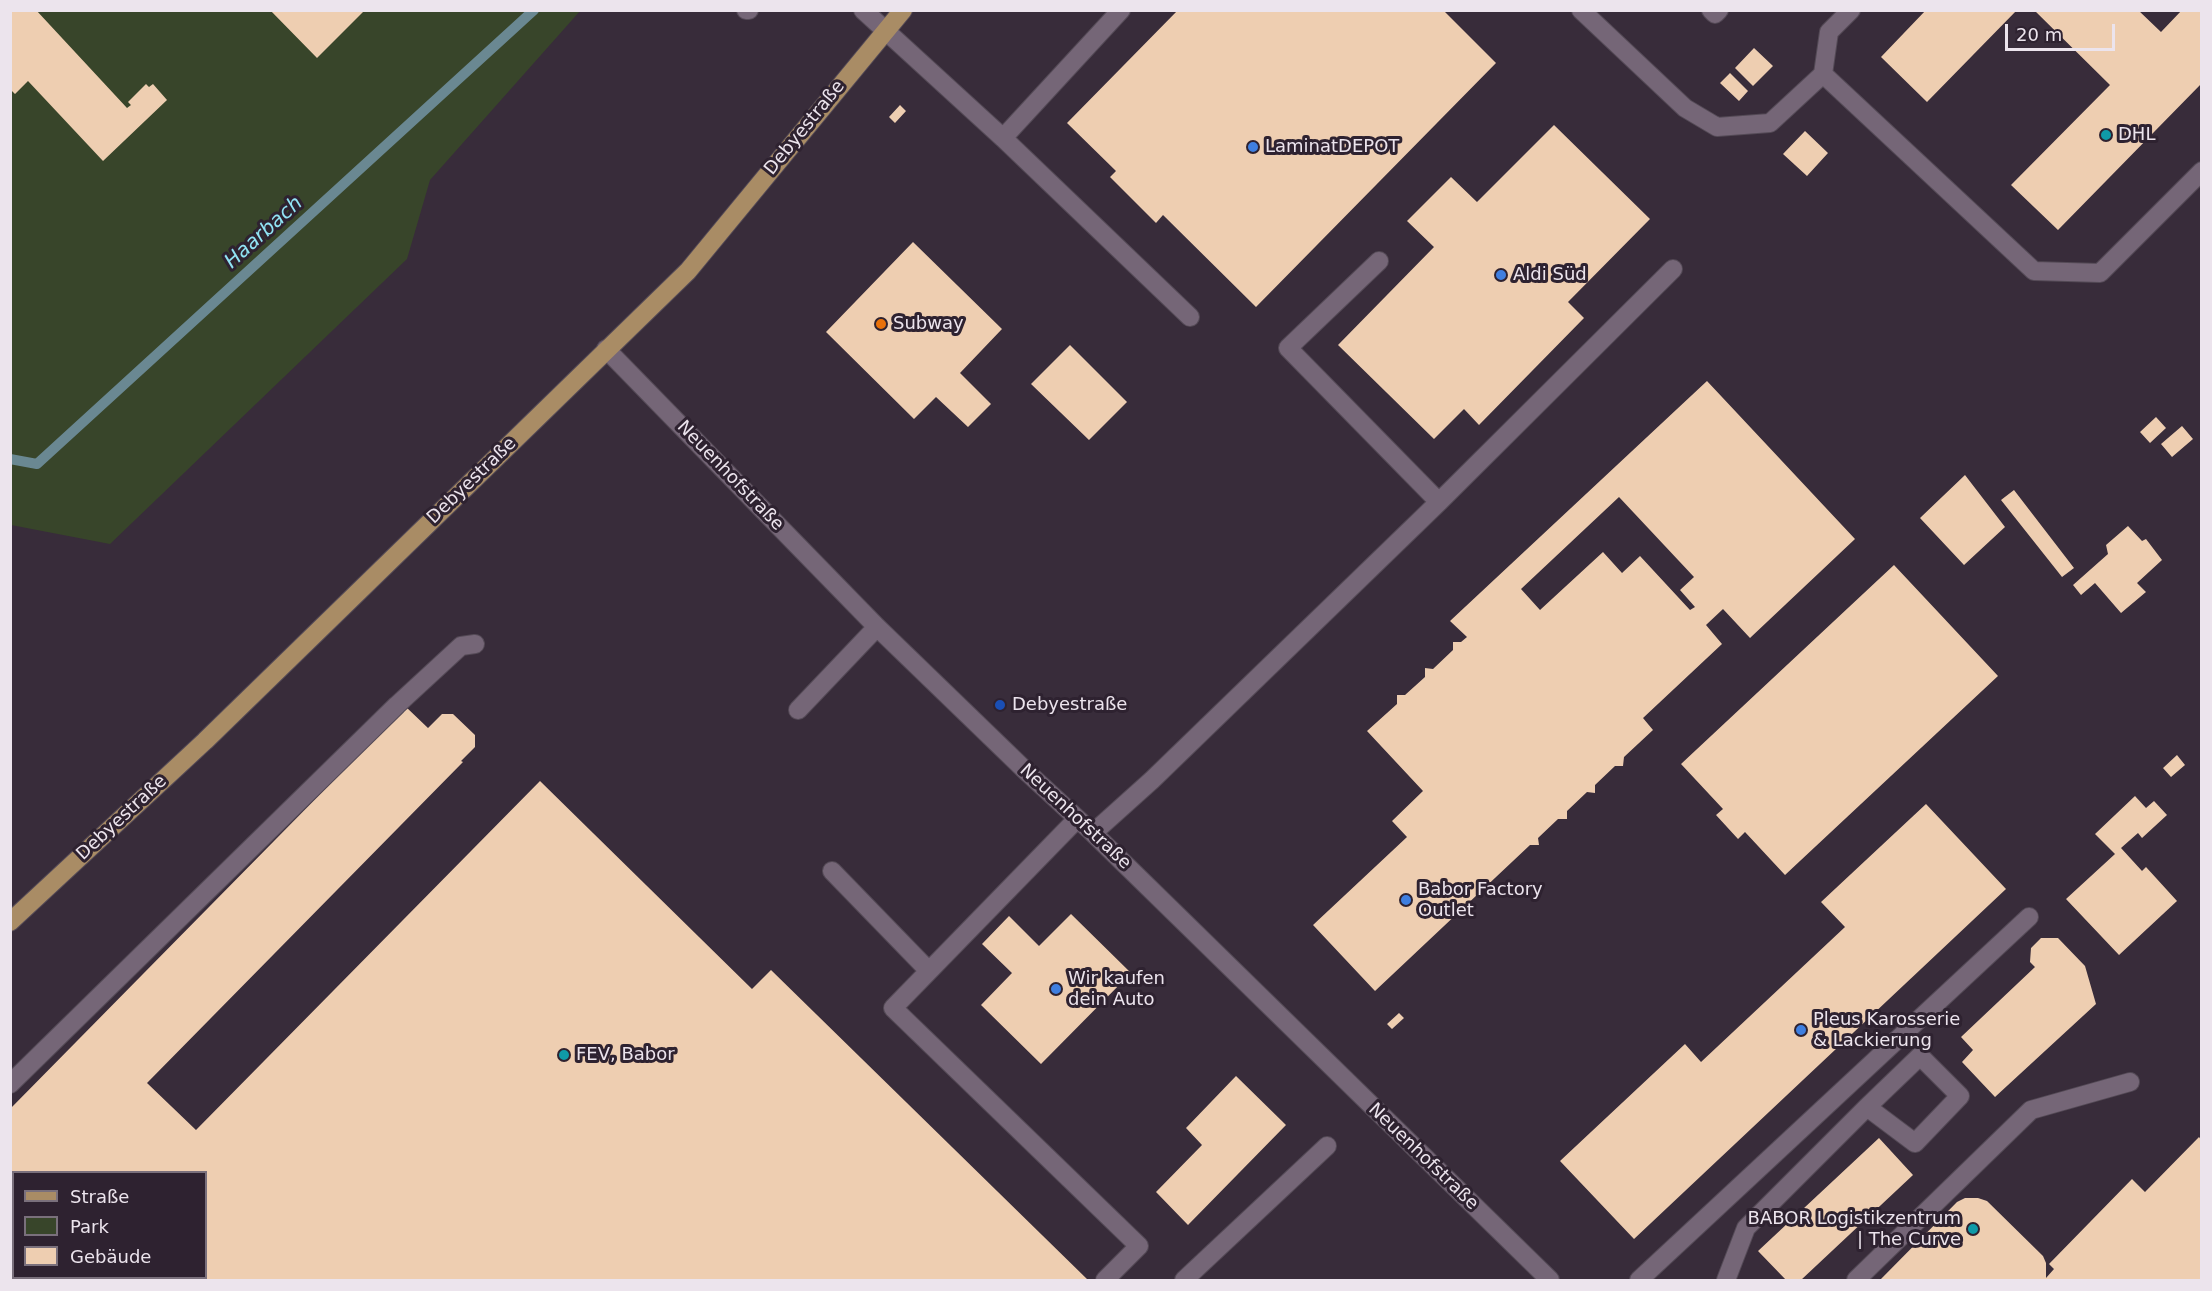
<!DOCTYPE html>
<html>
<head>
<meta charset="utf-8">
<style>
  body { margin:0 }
  #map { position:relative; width:2212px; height:1291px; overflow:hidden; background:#382c3a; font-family:"DejaVu Sans",sans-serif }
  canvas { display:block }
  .frame { position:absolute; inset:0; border:12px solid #ece4ed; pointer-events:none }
  .legend { position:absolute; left:12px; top:1171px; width:195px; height:108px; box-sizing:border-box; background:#2e2230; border:2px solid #7a707c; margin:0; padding:8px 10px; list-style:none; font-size:18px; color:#ece4ed }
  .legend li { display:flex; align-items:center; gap:12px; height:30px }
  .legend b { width:30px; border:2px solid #7a707c }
  .scale { position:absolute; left:2005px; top:24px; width:110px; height:27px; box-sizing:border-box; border:3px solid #ece4ed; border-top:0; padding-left:8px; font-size:18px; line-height:21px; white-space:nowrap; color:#ece4ed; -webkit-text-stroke:4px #2e2230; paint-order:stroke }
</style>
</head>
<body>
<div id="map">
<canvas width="2212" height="1291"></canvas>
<div class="frame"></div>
<ul class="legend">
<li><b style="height:8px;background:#a98c65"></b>Straße</li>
<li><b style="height:16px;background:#38452a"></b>Park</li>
<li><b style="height:16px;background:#eeceb1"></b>Gebäude</li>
</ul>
<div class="scale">20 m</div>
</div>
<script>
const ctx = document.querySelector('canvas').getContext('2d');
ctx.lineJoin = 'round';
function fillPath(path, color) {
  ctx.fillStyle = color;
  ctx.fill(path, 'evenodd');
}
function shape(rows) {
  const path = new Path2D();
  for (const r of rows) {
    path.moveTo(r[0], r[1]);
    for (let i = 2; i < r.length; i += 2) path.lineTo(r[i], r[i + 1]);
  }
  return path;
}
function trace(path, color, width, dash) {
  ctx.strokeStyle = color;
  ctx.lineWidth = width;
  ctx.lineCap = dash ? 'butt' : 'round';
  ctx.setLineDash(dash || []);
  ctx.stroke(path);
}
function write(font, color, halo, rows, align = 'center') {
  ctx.font = font + ' "DejaVu Sans",sans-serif';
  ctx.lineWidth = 6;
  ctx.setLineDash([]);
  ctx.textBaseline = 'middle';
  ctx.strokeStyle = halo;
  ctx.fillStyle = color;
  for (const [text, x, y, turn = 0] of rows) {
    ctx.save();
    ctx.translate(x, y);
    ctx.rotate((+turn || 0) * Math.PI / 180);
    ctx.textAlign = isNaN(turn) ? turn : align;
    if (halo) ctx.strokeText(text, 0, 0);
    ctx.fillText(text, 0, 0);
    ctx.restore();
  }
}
fillPath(shape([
  [10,11,580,11,430,180,407,259,110,544,11,525]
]), '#38452a');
trace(shape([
  [10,459,37,464,534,10]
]), '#6a8892', 10);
fillPath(shape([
  [10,10,36,10,127,108,131,105,128,102,146,84,149,87,153,84,167,100,103,161,28,81,15,94,10,89],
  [270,10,365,10,317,58],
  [1178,10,1443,10,1496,63,1256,307,1163,215,1156,223,1110,177,1116,171,1067,123],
  [1926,10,2017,10,1927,102,1881,57],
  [2034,10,2138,10,2161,32,2182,10,2202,10,2202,83,2058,230,2011,185,2110,85],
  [1754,48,1773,66,1753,86,1735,68],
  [1730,73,1748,91,1739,101,1720,83],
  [900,105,906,111,895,123,889,117],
  [1554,125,1650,219,1568,302,1584,318,1479,425,1464,409,1434,439,1338,345,1434,247,1407,221,1451,177,1477,202],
  [1805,131,1828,153,1807,176,1783,154],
  [913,242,1002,329,960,373,991,404,968,427,936,397,914,419,826,332],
  [1070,345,1127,402,1089,440,1031,384],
  [1707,381,1855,539,1750,638,1723,609,1706,625,1722,644,1643,718,1653,730,1624,757,1623,766,1615,766,1595,785,1595,793,1587,792,1567,811,1567,819,1558,819,1538,838,1539,845,1530,845,1375,991,1313,925,1407,837,1392,821,1423,791,1367,731,1397,704,1397,695,1405,695,1425,677,1425,668,1433,669,1453,650,1453,642,1461,642,1467,637,1450,621],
  [1619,497,1694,577,1680,590,1695,607,1690,610,1640,556,1622,573,1603,552,1540,610,1521,589],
  [2156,417,2166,428,2150,443,2140,432],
  [2182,426,2193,439,2172,457,2161,444],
  [1965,475,2005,527,1964,565,1920,518],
  [2014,490,2074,568,2062,577,2001,500],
  [2128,526,2142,541,2146,539,2162,560,2137,583,2146,592,2121,613,2095,583,2081,595,2073,585,2108,554,2106,545],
  [1894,565,1998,676,1785,875,1745,832,1738,839,1716,815,1723,809,1681,764],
  [406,707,428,728,442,714,453,714,475,735,475,747,461,761,463,762,147,1083,196,1130,540,781,752,989,771,970,1088,1280,107,1280,104,1278,206,1278,206,1172,14,1172,14,1215,10,1212,10,1109],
  [2177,755,2185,765,2171,777,2163,768],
  [2135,796,2146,808,2154,801,2167,815,2142,838,2138,833,2121,848,2142,871,2146,867,2177,901,2119,955,2066,899,2115,854,2095,834],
  [1926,804,2006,889,1634,1239,1560,1161,1685,1044,1701,1062,1845,927,1821,902],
  [1071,914,1131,973,1041,1064,981,1005,1012,973,982,944,1009,916,1039,946],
  [2041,938,2058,938,2085,966,2096,1004,1995,1097,1962,1062,1973,1050,1961,1037,2035,967,2030,962,2031,948],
  [1399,1013,1404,1018,1392,1029,1387,1024],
  [1236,1076,1286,1125,1188,1225,1156,1192,1202,1145,1186,1128],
  [2199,1137,2202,1141,2202,1280,1880,1280,1957,1202,1965,1198,1978,1198,1987,1201,2043,1256,2046,1263,2046,1278,2054,1269,2049,1264,2132,1179,2145,1192],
  [1879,1138,1913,1175,1801,1280,1786,1280,1758,1251]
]), '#eeceb1');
const minor = shape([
  [746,10,749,10],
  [863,10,1003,138,1121,10],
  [1581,10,1685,108,1717,127,1770,123,1823,74,1829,32,1851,10],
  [1711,10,1715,14,1719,10],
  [1823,74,2034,271,2100,273,2202,171],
  [1003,138,1190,317],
  [1379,261,1288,348,1439,502],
  [606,349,877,627,1029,774,1093,833,1550,1280],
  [798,710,877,627],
  [1077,819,893,1008,1139,1246,1105,1280],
  [1093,833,1152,780,1439,502,1673,269],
  [832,871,929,971],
  [10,1084,397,705,461,646,475,644],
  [1184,1280,1327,1146],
  [1639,1280,2029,917],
  [1726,1280,1746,1228,1867,1107,1920,1056,1960,1096,1915,1143,1867,1107],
  [1856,1280,2031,1110,2130,1082]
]);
const major = shape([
  [10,922,205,741,688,271,903,10]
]);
trace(minor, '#544a56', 20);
trace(major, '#544a56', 20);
trace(minor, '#756677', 18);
trace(major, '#a98c65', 18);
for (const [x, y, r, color] of [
  [2106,135,6,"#0f9aa8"],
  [1253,147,6,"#3f7fe0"],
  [1501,275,6,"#3f7fe0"],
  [881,324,6,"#e8710a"],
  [1000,705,6,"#1a4fb4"],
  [1406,900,6,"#3f7fe0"],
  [1056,989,6,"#3f7fe0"],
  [1801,1030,6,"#3f7fe0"],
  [564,1055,6,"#0f9aa8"],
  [1973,1229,6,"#0f9aa8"]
]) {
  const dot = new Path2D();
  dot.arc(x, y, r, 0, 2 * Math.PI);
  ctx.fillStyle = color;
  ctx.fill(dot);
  trace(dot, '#2e2230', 2);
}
write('18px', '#ece4ed', '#2e2230', [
  ["Debyestraße",805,128,-51],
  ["Neuenhofstraße",730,476,46],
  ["Debyestraße",472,481,-44],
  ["Neuenhofstraße",1075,817,43],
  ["Debyestraße",122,818,-43],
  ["Neuenhofstraße",1423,1157,44]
]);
write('18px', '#ece4ed', '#2e2230', [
  ["DHL",2118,135],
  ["LaminatDEPOT",1265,147],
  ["Aldi Süd",1513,275],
  ["Subway",893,324],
  ["Debyestraße",1012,705],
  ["Babor Factory",1418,890],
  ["Outlet",1418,911],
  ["Wir kaufen",1068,979],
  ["dein Auto",1068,1000],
  ["Pleus Karosserie",1813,1020],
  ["& Lackierung",1813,1041],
  ["FEV, Babor",576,1055],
  ["BABOR Logistikzentrum",1961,1219,"right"],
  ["| The Curve",1961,1240,"right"]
], 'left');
write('italic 20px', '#91e3f4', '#2e2230', [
  ["Haarbach",264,233,-42]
]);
</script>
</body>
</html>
